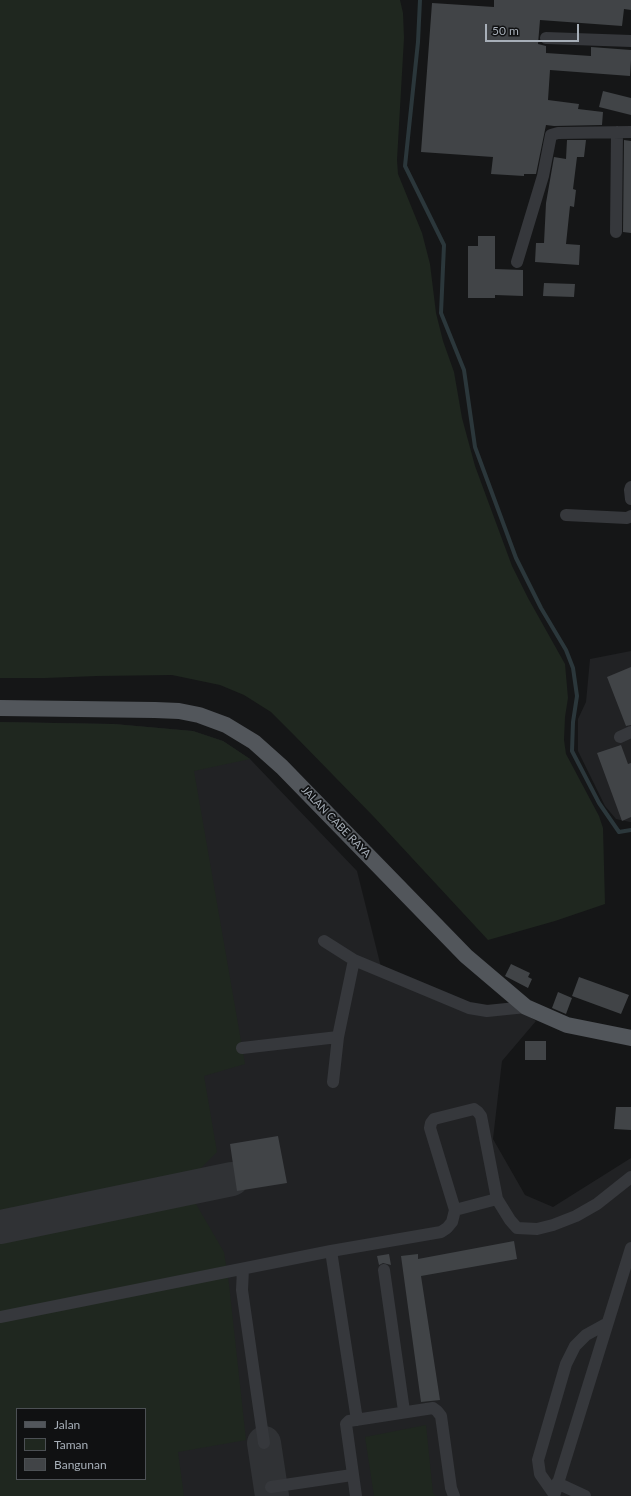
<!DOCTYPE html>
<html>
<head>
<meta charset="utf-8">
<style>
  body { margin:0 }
  #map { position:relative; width:631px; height:1496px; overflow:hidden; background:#151617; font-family:Lato,sans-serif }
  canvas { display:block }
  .legend { position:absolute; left:16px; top:1408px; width:130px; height:72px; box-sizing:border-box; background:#101112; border:1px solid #4c5054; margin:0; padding:5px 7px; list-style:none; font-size:12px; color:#a7afb8 }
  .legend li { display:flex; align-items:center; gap:8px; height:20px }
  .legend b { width:20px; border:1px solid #4c5054 }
  .scale { position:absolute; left:485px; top:24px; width:94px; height:18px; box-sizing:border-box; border:2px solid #a7afb8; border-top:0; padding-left:5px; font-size:12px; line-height:14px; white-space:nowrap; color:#a7afb8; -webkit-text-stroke:3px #101112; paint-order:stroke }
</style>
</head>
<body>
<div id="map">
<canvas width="631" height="1496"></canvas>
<ul class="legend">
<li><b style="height:5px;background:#52565b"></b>Jalan</li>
<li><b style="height:11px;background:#1f271f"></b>Taman</li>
<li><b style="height:11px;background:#414447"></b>Bangunan</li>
</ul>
<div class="scale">50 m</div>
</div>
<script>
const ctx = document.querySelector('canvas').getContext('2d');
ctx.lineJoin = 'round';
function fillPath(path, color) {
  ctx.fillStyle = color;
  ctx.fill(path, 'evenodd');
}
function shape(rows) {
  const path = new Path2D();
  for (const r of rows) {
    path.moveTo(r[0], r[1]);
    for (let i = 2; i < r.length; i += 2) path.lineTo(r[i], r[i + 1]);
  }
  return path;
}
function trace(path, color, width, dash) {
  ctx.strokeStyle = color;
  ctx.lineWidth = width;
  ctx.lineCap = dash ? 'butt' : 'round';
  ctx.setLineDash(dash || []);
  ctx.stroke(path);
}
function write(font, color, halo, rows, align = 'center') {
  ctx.font = font + ' Lato,sans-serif';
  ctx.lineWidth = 3.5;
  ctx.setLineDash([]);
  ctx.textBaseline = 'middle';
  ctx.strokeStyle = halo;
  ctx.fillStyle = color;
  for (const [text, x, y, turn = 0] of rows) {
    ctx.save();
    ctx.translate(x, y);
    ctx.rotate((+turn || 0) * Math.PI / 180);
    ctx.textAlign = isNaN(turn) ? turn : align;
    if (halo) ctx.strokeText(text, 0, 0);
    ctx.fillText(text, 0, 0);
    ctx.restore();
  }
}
fillPath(shape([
  [631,651,631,822,630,822,616,819,605,806,578,751,578,719,586,702,590,659],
  [0,722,114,724,193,731,223,741,250,759,357,871,381,967,475,1007,515,1006,536,1021,502,1061,493,1139,525,1195,553,1207,631,1158,631,1496,0,1496],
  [17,1409,145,1409,145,1479,17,1479]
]), '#212224');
fillPath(shape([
  [0,0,400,0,403,13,404,38,397,160,398,174,422,233,430,264,436,313,443,341,454,372,462,418,475,466,512,566,528,598,565,664,568,698,565,717,564,740,566,754,599,816,603,828,605,904,555,921,488,940,374,817,294,735,271,712,244,695,220,685,172,675,97,676,45,678,0,678],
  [0,722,114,724,193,731,223,741,250,759,194,771,245,1064,204,1076,217,1152,198,1171,0,1214],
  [193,1199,224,1252,229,1284,246,1440,178,1452,184,1496,0,1496,0,1238],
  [17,1409,145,1409,145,1479,17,1479],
  [426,1425,433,1493,436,1496,374,1496,365,1437]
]), '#1f271f');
trace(shape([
  [420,0,418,42,405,166,444,245,441,313,464,370,475,447,516,558,541,608,566,650,573,668,577,696,573,722,572,751,599,803,619,832,631,830]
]), '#2b373b', 4);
trace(shape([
  [0,1227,232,1179],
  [264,1443,272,1496]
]), '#303235', 34);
fillPath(shape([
  [494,0,631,0,631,10,624,9,622,26,540,20,538,44,546,46,546,53,591,56,591,47,631,50,631,60,630,76,550,70,548,100,579,104,578,109,603,112,602,125,554,126,546,125,536,174,524,174,524,176,491,174,493,157,421,152,432,3,494,7],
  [603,91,631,98,631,115,599,107],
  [567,140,586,140,584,157,577,157,573,189,576,190,574,207,570,206,566,244,580,245,579,265,535,262,536,243,544,243,546,203,554,157,566,159],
  [624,140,631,141,631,233,623,232],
  [478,236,495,236,495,269,523,270,523,296,495,295,495,298,468,298,468,246,478,246],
  [544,283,575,284,574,297,543,296],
  [631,667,631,725,626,726,607,677],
  [621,745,628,764,631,763,631,817,622,821,597,753],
  [511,964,530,973,528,977,532,979,528,988,505,976],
  [579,977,629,995,621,1014,572,996],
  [558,992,572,998,566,1014,552,1008],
  [525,1041,546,1041,546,1060,525,1060],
  [616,1107,631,1107,631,1130,614,1129],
  [278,1136,287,1183,237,1191,230,1144],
  [514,1241,517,1259,421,1276,440,1400,421,1402,401,1256,418,1254,418,1259],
  [389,1254,391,1265,383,1263,379,1265,377,1256]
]), '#414447');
trace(shape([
  [546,38,631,41],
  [616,232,617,132],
  [517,262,543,176,551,135,558,133,631,132],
  [631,487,630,490,631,499],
  [566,515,627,518,631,516],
  [620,737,631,732],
  [324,941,354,960,469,1008,487,1011,526,1007],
  [242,1048,338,1037],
  [333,1082,338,1037,354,960],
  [497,1199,455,1210,430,1128,431,1123,434,1119,474,1109,478,1112,481,1116,497,1199,510,1220,517,1228,537,1229,553,1225,576,1216,597,1204,631,1177],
  [331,1251,357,1420],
  [243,1269,242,1290,264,1443],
  [384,1270,404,1411],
  [0,1317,331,1251,441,1232,447,1228,452,1222,455,1210],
  [557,1483,585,1496],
  [271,1487,352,1475],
  [554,1494,540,1474,538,1460,566,1364,575,1346,586,1335,606,1324],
  [356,1496,346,1424,349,1421,433,1408,437,1411,441,1416,451,1488,454,1496],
  [554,1496,631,1248]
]), '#36383c', 12);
trace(shape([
  [0,708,155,710,179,711,199,715,226,725,254,742,282,767,466,956,526,1007,567,1025,631,1038]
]), '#52565b', 16);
write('11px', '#a7afb8', '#101112', [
  ["JALAN CABE RAYA",336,822,46]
]);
</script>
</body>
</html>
